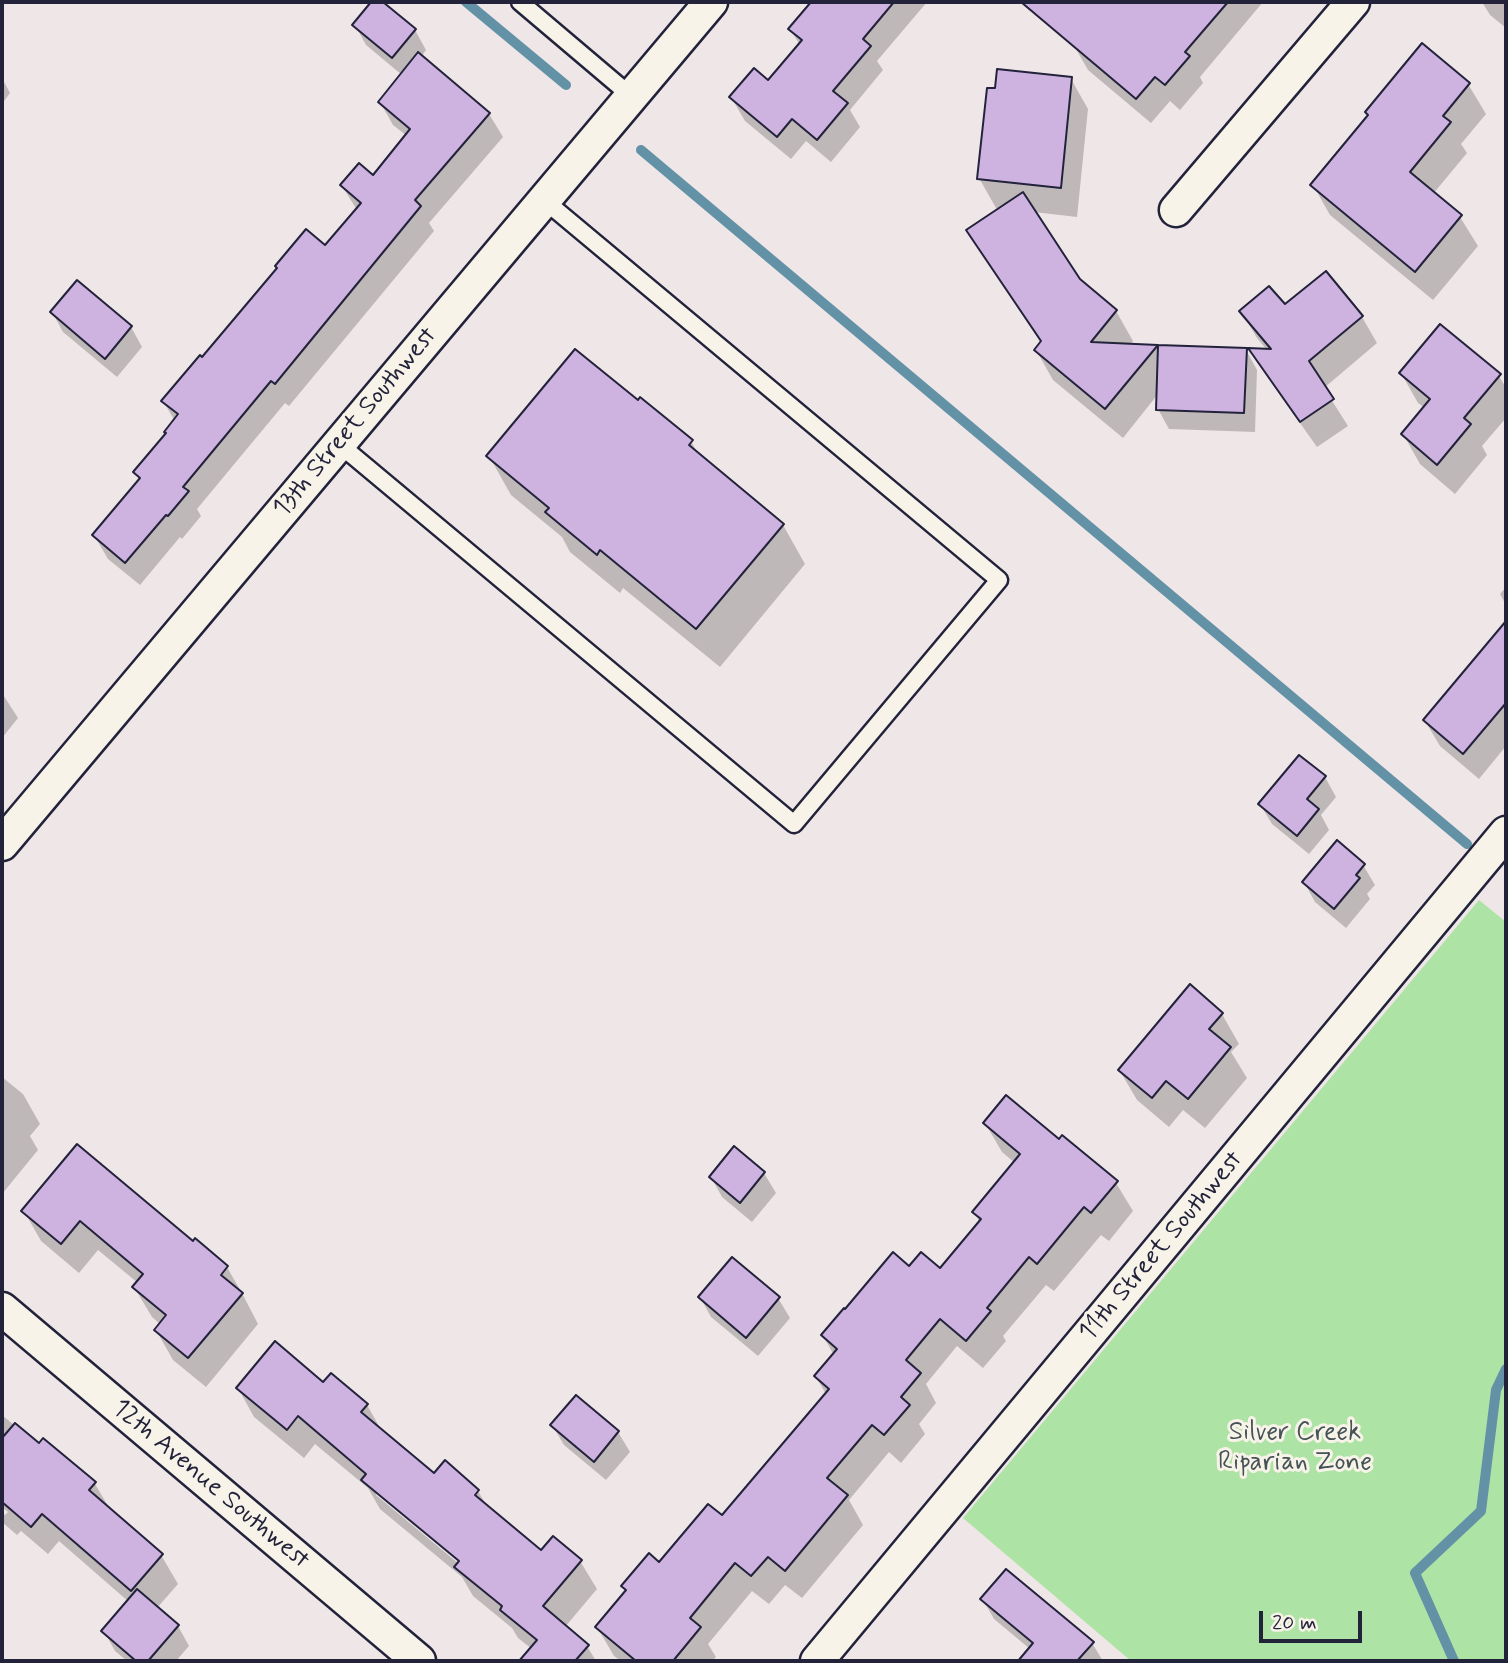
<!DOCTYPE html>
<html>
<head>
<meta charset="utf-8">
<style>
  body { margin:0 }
  #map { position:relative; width:1508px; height:1663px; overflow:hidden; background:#efe6e7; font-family:Mynerve,sans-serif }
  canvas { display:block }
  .frame { position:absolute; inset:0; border:4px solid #22223b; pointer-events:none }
  .scale { position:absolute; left:1259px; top:1611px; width:103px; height:32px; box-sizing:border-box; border:4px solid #22223b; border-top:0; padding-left:9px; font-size:21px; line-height:24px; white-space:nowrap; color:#22223b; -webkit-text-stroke:5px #f7f3e8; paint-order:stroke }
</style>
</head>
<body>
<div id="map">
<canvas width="1508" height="1663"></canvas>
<div class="frame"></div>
<div class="scale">20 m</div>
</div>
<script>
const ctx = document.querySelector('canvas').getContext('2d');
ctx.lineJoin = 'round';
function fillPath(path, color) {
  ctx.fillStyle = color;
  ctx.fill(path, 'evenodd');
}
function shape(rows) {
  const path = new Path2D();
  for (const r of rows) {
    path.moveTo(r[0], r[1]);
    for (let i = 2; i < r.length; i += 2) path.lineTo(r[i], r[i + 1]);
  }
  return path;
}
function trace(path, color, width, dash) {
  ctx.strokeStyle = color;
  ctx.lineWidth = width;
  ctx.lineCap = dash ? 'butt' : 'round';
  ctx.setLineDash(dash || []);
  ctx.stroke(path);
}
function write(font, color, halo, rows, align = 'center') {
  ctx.font = font + ' Mynerve,sans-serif';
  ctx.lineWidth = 6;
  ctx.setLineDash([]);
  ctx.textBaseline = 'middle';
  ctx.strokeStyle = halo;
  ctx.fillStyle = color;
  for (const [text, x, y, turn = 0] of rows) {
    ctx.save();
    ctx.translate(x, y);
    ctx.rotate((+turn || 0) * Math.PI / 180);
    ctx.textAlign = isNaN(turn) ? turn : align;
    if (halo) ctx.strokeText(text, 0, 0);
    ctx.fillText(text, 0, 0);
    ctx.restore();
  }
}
fillPath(shape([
  [1479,900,1506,922,1506,1661,1131,1661,963,1518]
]), '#aee3a6');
fillPath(shape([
  [374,2,381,2,415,30,426,50,421,57,489,114,503,137,429,223,434,231,289,406,285,403,197,509,201,516,182,539,180,537,140,585,108,559,94,535,140,481,135,472,167,434,175,421,163,401,202,359,325,248,357,210,342,186,373,177,407,136,393,125,380,102,402,75,366,45,355,25],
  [813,2,927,2,877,61,883,70,850,110,860,127,831,162,806,141,791,159,745,121,731,97,768,83,800,45,790,29],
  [1108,2,1263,2,1200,77,1203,83,1180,110,1170,101,1151,123,1088,70,1073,44],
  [1482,2,1506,2,1506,28,1490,15],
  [2,78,10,93,2,104],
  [1071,79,1088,109,1077,217,1034,212,1079,280,1116,311,1133,341,1130,345,1157,346,1160,351,1246,350,1257,370,1255,432,1169,429,1158,409,1158,394,1123,438,1053,380,1036,350,1041,343,986,260,969,231,1002,209,996,208,979,178],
  [1468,84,1486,114,1461,144,1467,153,1433,194,1460,217,1478,246,1433,300,1330,215,1313,185,1369,116],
  [1285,307,1362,317,1377,343,1324,388,1348,426,1317,447,1266,375,1251,350,1267,350,1257,338,1241,311],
  [52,312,131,327,142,347,117,377,63,332],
  [1401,373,1499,376,1506,388,1506,418,1482,446,1487,455,1455,494,1420,464,1403,434,1425,408,1418,403],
  [638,403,691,441,699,456,783,525,805,564,720,667,623,588,620,593,570,552,562,537,511,495,489,456],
  [1506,587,1506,605,1500,594],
  [1506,623,1506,746,1479,779,1440,746,1425,721],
  [2,693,18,718,2,738],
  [1325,777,1336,797,1321,815,1329,830,1309,854,1272,824,1260,804],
  [1363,865,1375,885,1367,894,1370,899,1346,928,1315,902,1304,882],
  [1222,1014,1239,1044,1231,1052,1247,1078,1205,1128,1183,1110,1169,1127,1137,1100,1120,1071],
  [2,1077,23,1094,40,1124,30,1136,38,1150,2,1194],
  [985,1123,1059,1141,1116,1183,1133,1211,1109,1241,1101,1235,1054,1291,1046,1285,1003,1336,1006,1341,983,1368,957,1346,926,1384,936,1403,919,1424,925,1434,901,1463,889,1452,849,1500,863,1525,802,1598,785,1585,769,1604,752,1591,708,1644,716,1657,712,1661,621,1661,614,1656,597,1627,627,1592,623,1586,660,1564,722,1518,826,1394,816,1377,834,1355,823,1336,909,1268,940,1271,980,1223,974,1212,1015,1163,1002,1152],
  [77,1147,193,1244,227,1267,244,1297,258,1324,206,1387,173,1360,156,1330,161,1325,152,1317,134,1287,138,1283,98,1250,79,1273,41,1241,24,1211],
  [734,1148,764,1173,776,1193,752,1222,722,1197,711,1177],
  [700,1297,778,1298,790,1318,758,1356,711,1317],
  [331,1376,367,1405,383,1433,434,1476,478,1491,488,1508,541,1553,580,1561,597,1589,565,1627,587,1646,596,1661,522,1661,532,1649,518,1638,512,1628,473,1596,462,1577,380,1509,368,1488,315,1444,304,1458,254,1417,238,1388,324,1384],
  [376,1490,467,1565,464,1568,376,1495],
  [576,1397,618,1432,630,1452,606,1480,564,1445,552,1425],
  [2,1415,39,1446,43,1441,95,1484,111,1511,161,1555,178,1584,157,1608,178,1626,189,1646,176,1661,127,1661,115,1651,104,1631,129,1602,59,1541,48,1554,21,1531,17,1535,2,1522,2,1512,5,1515,8,1512,2,1507],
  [983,1600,1092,1643,1103,1661,1020,1661,1030,1649,994,1619]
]), '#0003');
trace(shape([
  [466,2,566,85],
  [641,150,1467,844],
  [1454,1661,1415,1573,1481,1511,1496,1390,1506,1369]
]), '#6391a6', 10);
const building = shape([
  [371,2,383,2,416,29,392,58,352,25,371,2],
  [811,2,894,2,863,39,871,46,833,91,848,103,817,140,792,119,777,137,729,97,754,68,768,80,802,40,788,29,811,2],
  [1021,2,1228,2,1185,52,1190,56,1165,85,1155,77,1136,99,1021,2],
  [1422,43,1470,83,1443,116,1451,122,1410,172,1462,215,1415,272,1310,185,1368,115,1365,112,1422,43],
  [418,52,490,113,415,200,421,206,275,384,271,381,183,487,189,491,168,516,166,515,125,563,92,535,140,478,133,472,166,433,164,432,178,414,161,401,200,355,202,357,277,268,275,266,306,229,325,245,361,203,340,185,359,163,373,175,410,129,378,102,418,52],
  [997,69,1072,77,1061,188,977,179,987,88,995,88,997,69],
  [1023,192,1080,279,1117,310,1091,342,1158,345,1105,409,1034,350,1041,341,966,230,1023,192],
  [1326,271,1363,316,1309,361,1334,399,1300,422,1248,348,1271,349,1239,311,1269,286,1285,304,1326,271],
  [77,280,132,326,105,359,50,312,77,280],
  [1440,324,1501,374,1464,418,1471,424,1437,465,1401,434,1430,399,1399,373,1440,324],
  [1158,345,1247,348,1244,413,1156,410,1158,345],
  [575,349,638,400,640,397,693,440,689,445,784,524,696,629,600,550,597,555,545,512,549,508,486,456,575,349],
  [1506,621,1506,703,1463,754,1423,720,1506,621],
  [1299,755,1326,776,1307,799,1319,809,1297,836,1258,804,1299,755],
  [1337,840,1365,864,1356,875,1360,878,1334,909,1302,882,1337,840],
  [1190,984,1223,1013,1209,1029,1231,1047,1188,1099,1166,1081,1152,1098,1118,1070,1190,984],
  [1006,1095,1059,1139,1062,1135,1118,1181,1091,1213,1084,1207,1037,1264,1029,1257,987,1308,991,1311,966,1341,940,1319,906,1360,921,1373,901,1397,910,1405,884,1435,872,1425,827,1478,848,1495,785,1571,768,1557,751,1576,735,1563,690,1618,701,1627,673,1661,636,1661,595,1627,626,1590,621,1586,649,1553,659,1562,708,1504,722,1515,829,1389,814,1376,837,1349,821,1335,844,1308,845,1309,893,1252,909,1266,921,1252,940,1268,981,1219,972,1212,1020,1154,983,1123,1006,1095],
  [77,1144,193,1241,195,1238,228,1266,221,1275,243,1293,188,1358,154,1330,166,1315,132,1287,143,1274,80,1221,61,1244,21,1211,77,1144],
  [734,1146,765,1172,740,1203,709,1177,734,1146],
  [732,1257,780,1297,746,1338,698,1297,732,1257],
  [275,1341,323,1382,331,1373,368,1404,361,1412,434,1473,445,1460,479,1490,475,1495,541,1550,553,1536,582,1560,543,1606,589,1645,575,1661,519,1661,537,1640,500,1610,502,1606,454,1567,459,1561,361,1480,366,1474,298,1416,287,1430,236,1388,275,1341],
  [576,1395,619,1431,594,1462,550,1425,576,1395],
  [15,1423,39,1443,43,1438,96,1482,89,1490,163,1554,131,1591,42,1514,31,1527,2,1502,2,1438,15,1423],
  [1006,1569,1094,1642,1077,1661,1018,1661,1033,1643,980,1599,1006,1569],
  [137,1589,179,1625,148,1661,136,1661,101,1631,137,1589]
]);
fillPath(building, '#ceb3e1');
trace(building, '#22223b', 2);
const lane = shape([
  [520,2,631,96],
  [339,444,794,824,999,580,544,200]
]);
const street = shape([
  [1176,210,1353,2],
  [2,844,711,2],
  [2,1309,419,1661],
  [817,1661,1506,833]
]);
trace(lane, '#22223b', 21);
trace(street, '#22223b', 37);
trace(lane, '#f7f3e8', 16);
trace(street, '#f7f3e8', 32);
write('26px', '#22223b', '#f7f3e8', [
  ["13th Street Southwest",356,423,-50],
  ["11th Street Southwest",1162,1247,-50],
  ["12th Avenue Southwest",210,1485,40]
]);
write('26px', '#455256', '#f7f3e8', [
  ["Silver Creek",1295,1434],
  ["Riparian Zone",1295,1464]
]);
</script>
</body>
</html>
